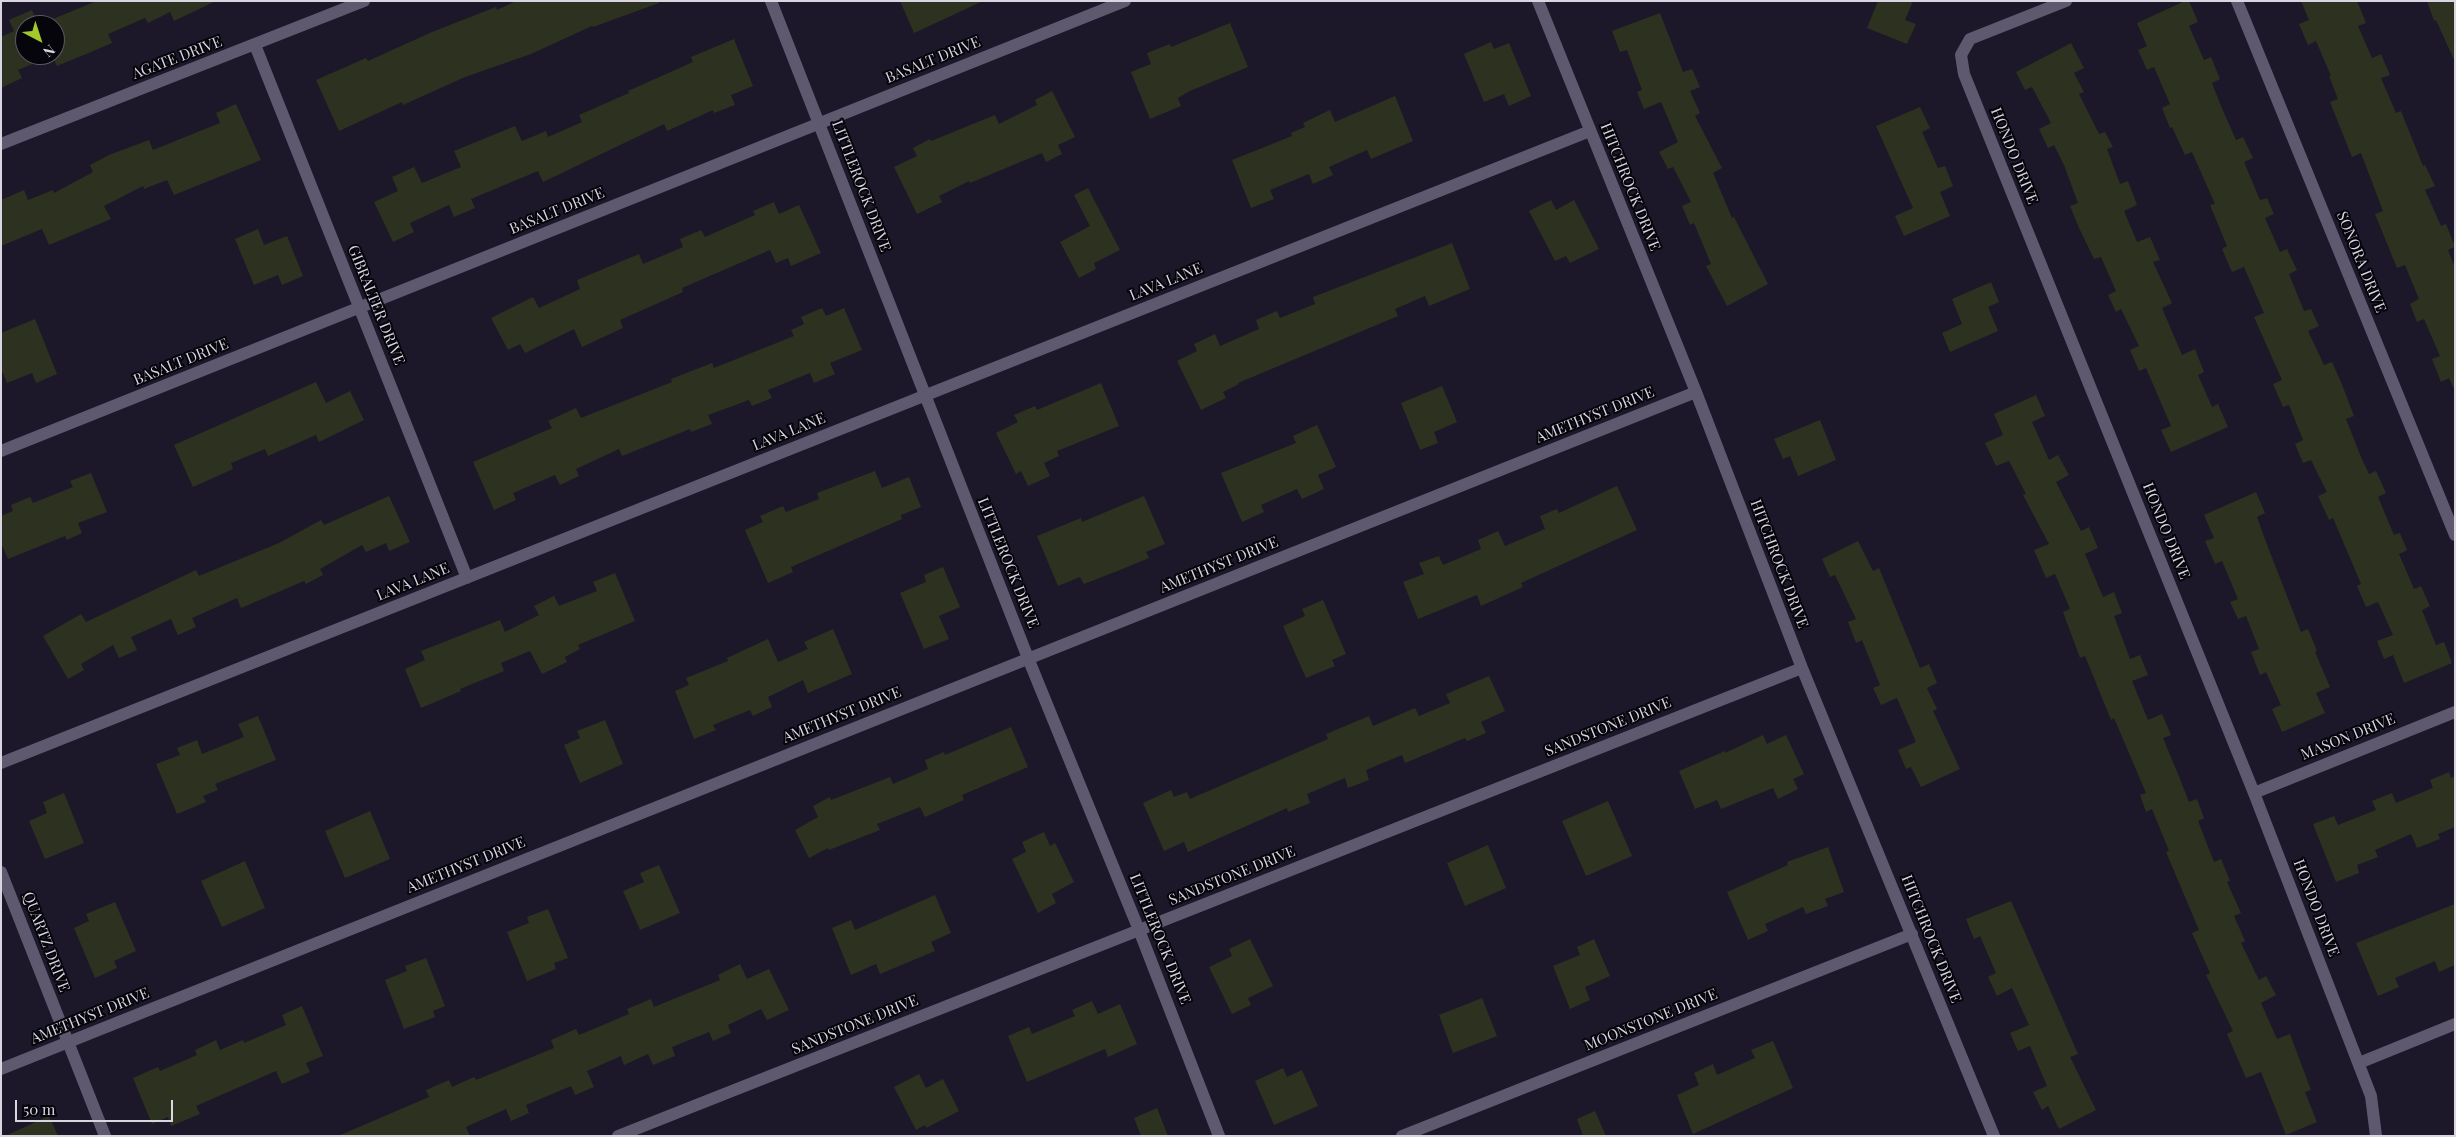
<!DOCTYPE html>
<html>
<head>
<meta charset="utf-8">
<style>
  body { margin:0 }
  #map { position:relative; width:2456px; height:1137px; overflow:hidden; background:#1c1829; font-family:"Playfair Display",serif }
  canvas { display:block }
  .frame { position:absolute; inset:0; border:2px solid #d9d6e2; pointer-events:none }
  .north { position:absolute; left:15px; top:15px; width:50px; height:50px; box-sizing:border-box; background:#06050c; border:1px solid #5a5962; border-radius:50%; rotate:140deg; font-size:14px; font-weight:700; line-height:20px; text-align:center; color:#d9d6e2 }
  .north::after { content:''; display:block; margin:auto; width:18px; height:22px; background:#a2c929; clip-path:polygon(50% 0,100% 100%,50% 72%,0 100%) }
  .scale { position:absolute; left:15px; top:1100px; width:158px; height:22px; box-sizing:border-box; border:2px solid #d9d6e2; border-top:0; padding-left:6px; font-size:15px; line-height:18px; white-space:nowrap; color:#d9d6e2; -webkit-text-stroke:4px #06050c; paint-order:stroke }
</style>
</head>
<body>
<div id="map">
<canvas width="2456" height="1137"></canvas>
<div class="frame"></div>
<div class="north">N</div>
<div class="scale">50 m</div>
</div>
<script>
const ctx = document.querySelector('canvas').getContext('2d');
ctx.lineJoin = 'round';
function fillPath(path, color) {
  ctx.fillStyle = color;
  ctx.fill(path, 'evenodd');
}
function shape(rows) {
  const path = new Path2D();
  for (const r of rows) {
    path.moveTo(r[0], r[1]);
    for (let i = 2; i < r.length; i += 2) path.lineTo(r[i], r[i + 1]);
  }
  return path;
}
function trace(path, color, width, dash) {
  ctx.strokeStyle = color;
  ctx.lineWidth = width;
  ctx.lineCap = dash ? 'butt' : 'round';
  ctx.setLineDash(dash || []);
  ctx.stroke(path);
}
function write(font, color, halo, rows, align = 'center') {
  ctx.font = font + ' "Playfair Display",serif';
  ctx.lineWidth = 4;
  ctx.setLineDash([]);
  ctx.textBaseline = 'middle';
  ctx.strokeStyle = halo;
  ctx.fillStyle = color;
  for (const [text, x, y, turn = 0] of rows) {
    ctx.save();
    ctx.translate(x, y);
    ctx.rotate((+turn || 0) * Math.PI / 180);
    ctx.textAlign = isNaN(turn) ? turn : align;
    if (halo) ctx.strokeText(text, 0, 0);
    ctx.fillText(text, 0, 0);
    ctx.restore();
  }
}
fillPath(shape([
  [97,1,216,1,174,21,170,12,148,23,145,18,108,34,112,43,91,52,57,66,52,56,18,70,22,78,1,88,1,37,14,31,9,20,32,10,38,25],
  [25,25,55,25,55,55,25,55],
  [516,1,659,1,659,3,593,27,592,26,531,54,465,77,403,105,402,102,339,131,316,80,366,58,368,61,432,32,496,7,497,10],
  [900,1,983,1,914,33],
  [1878,1,1913,1,1905,20,1916,24,1907,44,1867,28],
  [2185,1,2189,1,2198,22,2189,26,2204,60,2211,57,2220,79,2212,83,2221,106,2236,140,2243,137,2253,158,2244,162,2260,200,2267,198,2274,214,2265,218,2280,252,2287,249,2297,270,2289,274,2304,311,2311,309,2319,326,2308,331,2324,365,2332,362,2341,382,2354,416,2346,419,2361,457,2369,474,2376,471,2386,493,2378,497,2394,535,2400,533,2407,550,2399,554,2414,589,2421,586,2430,606,2422,610,2436,645,2444,642,2452,663,2404,683,2393,655,2384,659,2377,641,2393,635,2378,602,2366,607,2357,586,2361,584,2333,518,2329,520,2318,496,2327,492,2311,460,2303,463,2295,444,2303,440,2289,405,2283,407,2273,384,2282,380,2254,317,2264,313,2244,267,2232,272,2222,249,2227,246,2210,205,2215,204,2192,152,2185,155,2172,127,2170,128,2162,108,2170,104,2154,67,2147,70,2138,50,2147,46,2137,23],
  [2301,1,2357,1,2366,23,2358,26,2372,58,2381,54,2390,75,2381,78,2396,113,2401,111,2423,166,2425,165,2435,186,2425,190,2441,226,2446,224,2455,247,2448,250,2455,268,2455,391,2449,378,2441,382,2432,359,2440,356,2424,319,2417,322,2410,304,2419,299,2405,265,2397,268,2375,214,2383,211,2361,153,2352,157,2330,102,2338,99,2329,76,2331,76,2316,41,2308,45,2299,24,2309,20],
  [2427,1,2455,1,2455,62,2436,20,2434,21],
  [1660,13,1683,72,1692,69,1700,87,1690,91,1700,113,1695,116,1722,168,1713,173,1732,218,1734,217,1768,284,1727,306,1706,266,1711,264,1694,223,1690,225,1682,206,1691,202,1673,167,1668,169,1659,152,1678,142,1661,102,1644,109,1637,92,1642,90,1627,50,1620,52,1612,31],
  [1230,23,1248,67,1190,91,1178,98,1181,106,1150,119,1131,72,1151,64,1147,53,1170,44,1171,47],
  [734,39,753,86,731,95,735,105,714,113,713,110,667,131,664,124,543,182,538,171,471,199,475,208,454,217,449,205,410,223,414,232,393,242,374,202,398,191,392,177,414,167,422,183,461,167,454,151,515,126,522,141,546,131,548,137,582,122,579,115,629,93,628,91,693,62,691,57],
  [1491,42,1494,49,1509,43,1531,96,1509,106,1504,94,1484,102,1464,54],
  [2071,43,2084,68,2074,73,2084,92,2079,94,2099,134,2105,132,2113,147,2107,149,2120,184,2128,181,2137,205,2124,211,2137,242,2150,237,2160,260,2153,262,2172,303,2162,308,2182,355,2195,349,2204,372,2198,375,2212,407,2218,404,2228,427,2171,452,2161,430,2171,426,2146,368,2139,371,2130,350,2139,346,2121,309,2116,312,2108,295,2116,291,2101,257,2094,259,2079,228,2070,206,2078,203,2064,165,2054,145,2048,148,2039,129,2051,123,2032,87,2025,90,2016,72],
  [1052,91,1075,137,1058,145,1062,154,1046,162,1042,153,970,183,969,181,939,196,942,202,917,214,894,167,917,156,913,148,930,139,931,141,995,115,999,124,1037,105,1035,100],
  [1395,96,1413,141,1371,159,1367,150,1329,167,1333,175,1313,184,1309,174,1270,190,1274,199,1251,208,1232,160,1292,136,1291,133,1305,127,1303,123,1330,110,1335,122],
  [236,104,261,160,174,195,167,180,144,189,143,186,104,206,111,219,49,245,42,229,1,246,1,200,24,190,28,200,53,190,54,193,93,172,90,165,109,155,149,140,153,150,220,123,216,113],
  [1920,107,1930,128,1922,132,1938,168,1945,166,1953,186,1940,192,1950,216,1904,236,1895,216,1913,208,1876,126],
  [1088,188,1120,250,1094,263,1096,269,1079,278,1060,242,1090,226,1074,195],
  [1551,200,1556,210,1574,200,1599,249,1570,263,1566,256,1555,261,1529,211],
  [774,202,779,214,799,205,821,253,791,266,788,258,776,263,770,250,682,288,683,292,620,320,623,328,582,347,574,329,525,353,520,344,508,350,491,318,533,297,539,308,580,289,577,280,639,254,643,264,683,247,680,239,701,230,705,237,755,215,753,211],
  [258,229,264,245,287,236,303,276,282,285,278,275,254,285,235,239],
  [1452,243,1470,289,1429,306,1425,296,1395,309,1398,316,1238,383,1239,384,1223,392,1226,398,1201,410,1177,361,1197,351,1194,344,1215,334,1220,346,1259,329,1256,320,1277,311,1280,318,1315,304,1313,297],
  [1991,282,1999,302,1988,307,1998,331,1950,352,1942,333,1962,324,1952,299],
  [822,308,826,316,844,308,862,350,830,363,835,374,814,383,810,373,768,390,772,398,752,406,749,400,708,415,712,424,691,432,690,429,622,456,619,449,576,469,579,476,560,485,555,475,513,493,516,500,494,510,473,462,552,428,548,421,576,408,581,418,672,382,671,379,712,363,714,368,794,336,791,330,804,324,801,317],
  [35,319,57,374,36,383,32,373,7,383,1,368,1,333],
  [316,382,326,403,350,391,364,420,319,442,316,435,268,456,265,449,231,463,233,469,193,487,174,445],
  [1101,383,1119,426,1057,451,1059,456,1044,463,1050,476,1028,486,1021,471,1016,474,996,433,1018,422,1014,415,1035,406,1037,410],
  [1442,386,1457,422,1434,432,1438,443,1420,450,1401,403],
  [2036,395,2045,416,2032,422,2049,460,2058,455,2069,475,2056,482,2081,531,2089,527,2098,548,2085,554,2103,597,2114,592,2122,613,2114,616,2130,659,2140,655,2148,675,2132,681,2148,720,2162,714,2171,735,2163,738,2180,779,2189,802,2197,799,2204,818,2198,821,2214,862,2221,859,2230,881,2227,882,2241,913,2234,916,2245,941,2241,943,2259,980,2266,976,2276,995,2261,1003,2277,1039,2290,1034,2311,1090,2305,1092,2317,1122,2286,1135,2261,1072,2246,1078,2227,1034,2233,1031,2206,975,2210,973,2192,933,2199,930,2166,852,2169,851,2152,809,2146,812,2140,795,2146,793,2114,718,2111,720,2085,656,2080,658,2063,612,2070,609,2055,574,2046,578,2034,550,2049,544,2023,495,2026,494,2009,461,1996,466,1985,443,2003,435,1994,414],
  [1820,420,1836,460,1798,476,1790,456,1783,459,1774,439],
  [1317,425,1336,467,1318,475,1324,489,1302,499,1297,489,1261,505,1264,512,1242,522,1221,473,1296,443,1293,436],
  [875,471,882,488,909,477,921,507,901,515,902,519,791,567,793,572,768,583,745,530,763,522,760,516,783,506,786,512,819,499,817,493],
  [91,473,107,512,78,523,82,533,67,540,65,536,8,559,1,543,1,516,13,511,11,505,30,497,33,503,73,487,70,481],
  [1617,486,1637,530,1521,583,1523,587,1481,606,1477,595,1418,619,1403,582,1424,574,1419,563,1439,556,1443,565,1481,549,1478,540,1498,531,1505,546,1545,529,1540,516,1557,509,1559,513],
  [2256,492,2265,513,2257,517,2266,542,2301,632,2308,629,2317,651,2315,652,2330,687,2316,693,2325,713,2282,732,2272,709,2281,705,2266,672,2260,675,2251,652,2259,649,2246,616,2238,619,2230,602,2238,599,2222,561,2215,564,2205,541,2214,538,2204,515],
  [389,496,410,542,389,551,386,543,366,552,362,545,320,569,323,575,306,584,304,581,241,608,237,598,192,618,196,627,178,635,171,619,131,637,137,650,119,658,113,645,81,664,84,670,68,679,43,636,81,614,86,622,196,570,199,576,279,543,321,520,324,525],
  [1144,496,1165,544,1146,552,1149,558,1125,568,1084,584,1080,577,1058,586,1037,536,1081,518,1082,522],
  [1858,541,1873,571,1879,568,1920,668,1929,664,1937,683,1927,688,1937,709,1933,711,1960,769,1921,787,1911,767,1906,769,1898,750,1916,742,1897,698,1881,705,1873,688,1880,685,1862,640,1856,643,1848,622,1856,619,1835,575,1830,577,1822,559],
  [943,567,960,607,939,616,949,639,924,649,900,593,926,582,924,575],
  [615,573,635,621,578,645,580,649,565,657,567,662,542,674,530,651,501,663,504,671,460,689,461,691,421,708,405,669,425,660,421,651,500,620,505,632,539,615,534,606,554,596,559,606,597,591,593,582],
  [1323,600,1346,654,1332,660,1335,666,1306,678,1283,626,1305,616,1302,609],
  [833,629,852,674,808,693,803,680,768,697,772,707,753,716,750,710,713,725,716,730,694,739,675,691,689,685,686,678,728,661,727,658,768,639,778,662,808,649,804,642],
  [1489,676,1505,711,1481,722,1486,733,1467,741,1465,738,1405,763,1402,755,1366,770,1369,780,1348,788,1345,778,1307,794,1310,803,1288,812,1287,808,1188,852,1184,842,1164,851,1143,803,1171,790,1174,797,1187,792,1190,799,1328,739,1326,734,1369,716,1373,726,1415,708,1419,716,1450,703,1446,694],
  [258,716,276,760,215,784,218,790,203,796,206,802,177,814,156,764,180,755,177,748,197,740,202,754,244,737,238,724],
  [605,720,623,764,580,783,564,745,580,738,577,731],
  [1011,727,1028,767,962,795,964,800,925,817,920,807,877,824,880,830,829,850,828,848,809,858,795,830,818,817,813,806,830,797,831,800,890,777,893,784,928,769,925,760,944,752,945,755],
  [1763,735,1767,744,1786,735,1804,774,1793,779,1798,789,1778,799,1773,788,1721,809,1717,800,1695,809,1679,771,1725,751,1725,753],
  [2449,772,2451,778,2455,776,2455,827,2438,834,2440,839,2417,848,2411,834,2375,850,2378,857,2357,865,2359,873,2336,882,2313,824,2334,816,2338,825,2376,810,2372,801,2392,793,2396,803,2433,788,2430,780],
  [64,793,84,843,45,859,29,821,47,813,43,802],
  [1608,801,1632,856,1586,876,1562,821],
  [370,811,390,859,345,878,325,831],
  [1044,832,1050,846,1055,843,1074,882,1052,894,1056,903,1038,913,1012,859,1026,852,1022,842],
  [1488,845,1506,888,1465,906,1447,863],
  [1828,847,1844,892,1825,899,1828,906,1806,914,1803,907,1765,924,1768,931,1748,940,1727,892,1788,865,1787,862],
  [245,861,265,908,222,927,201,881],
  [659,865,680,913,640,930,623,891,644,882,640,873],
  [935,895,951,933,931,942,935,951,880,974,876,964,851,975,832,928,851,920,855,930],
  [2011,901,2078,1054,2070,1057,2096,1110,2059,1129,2048,1106,2042,1110,2033,1092,2047,1086,2030,1046,2018,1051,2010,1033,2029,1025,2012,988,1997,996,1988,977,1996,973,1980,936,1974,939,1966,919],
  [115,902,136,951,114,961,117,968,95,978,74,928,89,921,86,914],
  [2455,904,2455,965,2439,972,2435,961,2395,978,2399,987,2378,996,2356,943],
  [548,909,568,958,554,963,556,969,527,981,507,932,529,923,527,917],
  [1250,939,1273,986,1248,998,1251,1005,1232,1014,1209,967,1232,956,1229,949],
  [1594,939,1610,976,1585,987,1590,1000,1570,1009,1553,966,1580,955,1577,947],
  [426,958,445,1006,433,1011,435,1017,404,1029,385,980,407,971,405,966],
  [740,964,747,979,769,969,789,1010,767,1020,761,1009,728,1025,731,1033,713,1041,709,1032,672,1047,675,1056,653,1065,648,1054,624,1065,621,1056,587,1071,594,1087,575,1095,571,1086,526,1105,529,1113,511,1121,506,1109,466,1127,470,1136,338,1136,429,1097,426,1090,449,1080,452,1087,474,1077,476,1080,554,1048,551,1040,576,1029,579,1035,629,1014,627,1009,651,999,654,1007,720,980,718,975],
  [1482,998,1497,1036,1453,1053,1439,1015],
  [1092,1001,1098,1014,1120,1004,1137,1044,1108,1057,1105,1049,1027,1082,1008,1036,1029,1027,1032,1034,1075,1016,1072,1010],
  [302,1006,323,1056,306,1063,310,1072,282,1084,276,1071,196,1106,200,1114,171,1126,168,1117,152,1124,133,1078,158,1067,160,1071,197,1055,195,1050,216,1040,220,1050,243,1040,244,1043,286,1025,282,1015],
  [1773,1041,1793,1088,1693,1134,1677,1095,1699,1085,1694,1073,1713,1064,1717,1075,1755,1058,1751,1050],
  [1283,1068,1287,1077,1302,1070,1318,1106,1274,1125,1255,1081],
  [919,1074,926,1088,943,1079,959,1111,926,1128,925,1125,916,1130,894,1087],
  [1157,1108,1168,1136,1141,1136,1134,1118],
  [1595,1111,1606,1136,1583,1136,1577,1119],
  [49,1116,58,1136,5,1136]
]), '#2c321f');
trace(shape([
  [771,1,1028,658,1139,930,1219,1136],
  [1538,1,1696,392,1802,668,1994,1136],
  [2066,1,1970,39,1961,55,1964,74,2254,793,2371,1096,2376,1136],
  [2237,1,2455,535],
  [255,45,467,578],
  [1,144,364,1],
  [1,451,1125,1],
  [1,763,1590,131],
  [2254,793,2455,712],
  [1,872,105,1136],
  [2359,1063,2455,1024],
  [1,1069,1696,392],
  [618,1136,1802,668],
  [1402,1136,1912,934]
]), '#5f5970', 12);
write('15px', '#d9d6e2', '#06050c', [
  ["AGATE DRIVE",177,58,-21],
  ["BASALT DRIVE",933,60,-22],
  ["HONDO DRIVE",2014,156,68],
  ["LITTLEROCK DRIVE",861,186,69],
  ["HITCHROCK DRIVE",1630,187,68],
  ["BASALT DRIVE",557,211,-22],
  ["SONORA DRIVE",2361,262,68],
  ["LAVA LANE",1166,282,-22],
  ["GIBRALTER DRIVE",376,305,68],
  ["BASALT DRIVE",181,362,-22],
  ["AMETHYST DRIVE",1595,415,-22],
  ["LAVA LANE",789,432,-22],
  ["HONDO DRIVE",2166,531,68],
  ["LITTLEROCK DRIVE",1008,563,68],
  ["HITCHROCK DRIVE",1779,564,69],
  ["AMETHYST DRIVE",1219,565,-22],
  ["LAVA LANE",413,582,-22],
  ["AMETHYST DRIVE",842,715,-22],
  ["SANDSTONE DRIVE",1608,727,-22],
  ["MASON DRIVE",2348,737,-22],
  ["AMETHYST DRIVE",466,865,-22],
  ["SANDSTONE DRIVE",1232,876,-22],
  ["HONDO DRIVE",2316,908,69],
  ["LITTLEROCK DRIVE",1160,939,68],
  ["HITCHROCK DRIVE",1931,939,68],
  ["QUARTZ DRIVE",46,942,69],
  ["AMETHYST DRIVE",90,1016,-22],
  ["MOONSTONE DRIVE",1651,1020,-22],
  ["SANDSTONE DRIVE",855,1025,-22]
]);
</script>
</body>
</html>
